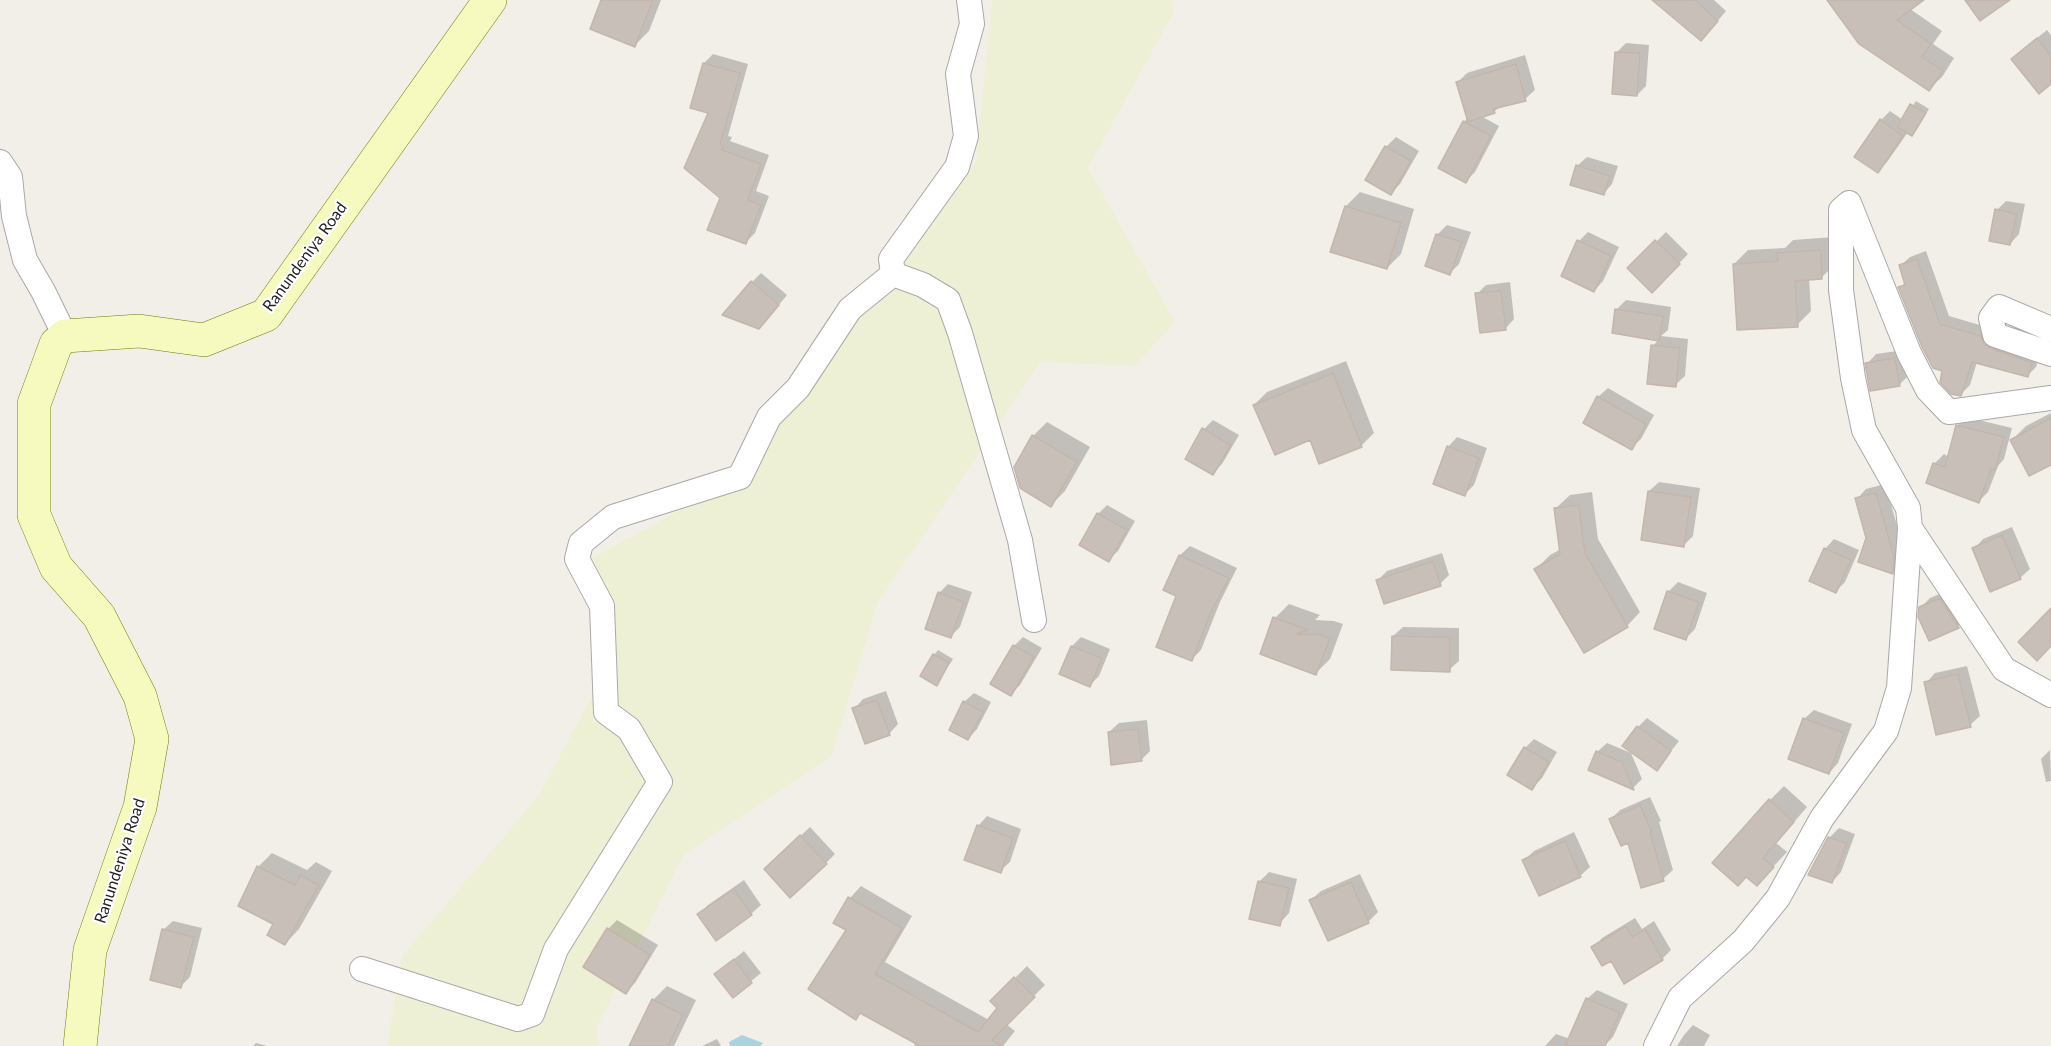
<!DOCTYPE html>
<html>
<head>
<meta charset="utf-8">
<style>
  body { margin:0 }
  canvas { display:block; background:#f2efe9 }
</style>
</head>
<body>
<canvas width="2051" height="1046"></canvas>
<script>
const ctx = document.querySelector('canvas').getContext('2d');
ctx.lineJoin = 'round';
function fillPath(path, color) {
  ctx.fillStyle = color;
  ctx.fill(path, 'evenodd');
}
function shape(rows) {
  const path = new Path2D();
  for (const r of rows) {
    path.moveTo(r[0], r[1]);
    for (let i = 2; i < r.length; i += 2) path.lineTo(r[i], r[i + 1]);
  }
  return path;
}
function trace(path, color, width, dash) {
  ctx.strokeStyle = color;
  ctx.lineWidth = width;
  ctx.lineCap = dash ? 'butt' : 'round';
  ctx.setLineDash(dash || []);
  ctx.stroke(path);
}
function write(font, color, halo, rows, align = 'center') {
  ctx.font = font + ' Lato,sans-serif';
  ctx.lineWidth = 4.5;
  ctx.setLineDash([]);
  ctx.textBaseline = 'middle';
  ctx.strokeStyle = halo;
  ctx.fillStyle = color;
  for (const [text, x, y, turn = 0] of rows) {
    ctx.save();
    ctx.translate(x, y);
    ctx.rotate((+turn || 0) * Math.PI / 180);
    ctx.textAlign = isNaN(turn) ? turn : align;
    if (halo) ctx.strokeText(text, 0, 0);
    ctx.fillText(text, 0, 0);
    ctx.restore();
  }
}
fillPath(shape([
  [992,0,1172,0,1174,12,1088,168,1175,322,1135,366,1040,362,877,604,832,756,684,854,596,1029,599,1046,387,1046,402,956,540,794,608,665,579,565,717,490,809,387,976,162]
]), '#eef0d5');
fillPath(shape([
  [742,1035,763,1043,761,1046,730,1046,729,1042]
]), '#aad3df');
fillPath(shape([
  [603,0,661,0,649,31,635,45],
  [1673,0,1714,0,1726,11,1710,30],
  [1833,0,1920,0,1910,9,1942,31,1933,44,1954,58,1942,77,1929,89],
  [2047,30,2051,35,2051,82,2022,50],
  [1626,43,1649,45,1646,86,1637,95,1617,52],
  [713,54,748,64,728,136,732,137,730,141,769,155,756,191,769,196,755,233,745,243,722,197,704,63],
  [1525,55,1535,90,1525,99,1500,106,1494,112,1481,116,1499,126,1475,172,1466,181,1464,122,1468,117,1458,82,1467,73],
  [1916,101,1929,109,1916,130,1912,134,1908,132,1887,162,1877,171,1881,120,1890,111,1903,120],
  [1396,137,1419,151,1400,184,1391,193,1367,179,1386,147],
  [1587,157,1618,166,1612,184,1603,194,1577,166],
  [1360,192,1414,209,1401,254,1387,268,1346,206],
  [2006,201,2025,204,2019,234,2010,244,1997,210],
  [1447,225,1471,232,1459,264,1450,273,1427,265,1438,234],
  [1588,232,1619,247,1603,281,1594,291,1579,241],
  [1666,232,1688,254,1652,291,1630,268],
  [1834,237,1836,263,1822,277,1809,278,1811,311,1797,325,1734,264,1748,250,1785,248,1793,240],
  [1926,251,1949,316,1990,328,2040,354,2036,367,2027,376,1977,362,1970,385,1961,394,1943,370,1900,288,1906,282,1900,266,1910,257],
  [761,273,787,295,769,317,752,282],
  [1510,282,1514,319,1505,329,1477,294,1486,285],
  [1626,300,1671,307,1668,330,1661,336,1688,339,1685,376,1675,385,1653,346,1659,339,1613,332,1617,309],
  [1904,350,1908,376,1899,385,1867,364,1876,354],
  [1346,361,1374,433,1361,446,1254,405,1267,392],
  [1608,388,1654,415,1641,439,1631,448,1598,397],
  [2051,413,2051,463,2012,440,2026,426],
  [1966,417,2012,428,2004,459,1998,466,1988,492,1979,501,1934,464,1944,454,1949,457,1957,426],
  [1213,420,1239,435,1222,464,1213,473,1204,429],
  [1047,422,1090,447,1065,491,1051,505,1033,436],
  [1457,437,1487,448,1474,485,1465,494,1448,447],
  [1659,482,1700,488,1693,536,1684,545,1649,491],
  [1885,484,1903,546,1901,563,1892,572,1868,538,1857,499,1866,489],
  [1592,492,1598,539,1640,612,1627,626,1536,569,1550,555,1561,549,1556,508,1570,495],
  [1107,505,1135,521,1118,551,1108,560,1098,514],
  [2012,527,2030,569,2020,578,1974,549,1983,539],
  [1834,539,1859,550,1845,582,1836,591,1825,549],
  [1190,546,1237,568,1220,602,1201,650,1191,660,1178,595,1165,589,1180,555],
  [1442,553,1449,575,1440,584,1378,580,1387,571],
  [1678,582,1707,593,1695,629,1685,639,1656,628,1669,591],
  [948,584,972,592,960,627,950,637,939,593],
  [1949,590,1968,617,1958,626,1929,639,1920,608,1930,598],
  [1289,604,1320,615,1315,620,1334,621,1343,624,1330,659,1316,673,1275,618],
  [1403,627,1459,628,1459,661,1449,670,1393,636],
  [1023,637,1042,648,1020,685,1011,694,1014,646],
  [1081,637,1110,649,1099,676,1090,685,1072,646],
  [938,650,953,659,937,684,934,655],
  [1967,666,1980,716,1970,725,1926,683,1935,673],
  [886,691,898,724,889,734,854,709,863,699],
  [974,693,991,702,977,729,968,739,964,702],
  [1814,710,1852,724,1838,763,1829,773,1804,719],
  [1647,718,1679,741,1657,769,1638,727],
  [1147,720,1150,751,1141,760,1109,732,1119,723],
  [1534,739,1557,752,1542,778,1532,788,1525,748],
  [1607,743,1631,753,1642,779,1633,788,1590,770,1597,752],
  [2050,750,2051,781,2046,782,2041,759],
  [1784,786,1807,807,1776,843,1787,852,1757,884,1770,800],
  [1650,797,1661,821,1659,822,1673,870,1663,879,1611,819,1620,810],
  [987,816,1021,829,1010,862,1000,871,978,826],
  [810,827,835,854,826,863,775,860],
  [1839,828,1855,834,1841,872,1832,882,1829,838],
  [1574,832,1590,867,1580,876,1524,860,1534,851],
  [272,853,307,870,316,862,332,871,299,929,285,944,275,923,258,867],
  [1269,872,1297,879,1289,913,1280,923,1259,882],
  [1360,874,1378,912,1368,922,1311,900,1321,891],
  [744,880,761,905,751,914,716,939,699,915,708,905],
  [861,886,912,916,885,962,989,1020,999,1008,992,1001,1027,966,1045,985,1006,1024,1015,1031,1003,1046,914,1046,916,1042,862,1012,855,1018,848,930,836,922,850,898],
  [1635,918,1642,929,1654,921,1671,950,1662,959,1593,948,1602,938],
  [617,920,658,945,635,983,626,992,608,929],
  [173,921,202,928,190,977,181,986,163,930],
  [744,951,761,973,733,996,716,974],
  [667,986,696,1000,674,1046,630,1046,653,1000],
  [1597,990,1628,1004,1613,1037,1604,1046,1545,1046,1556,1034,1570,1039,1587,999],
  [1693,1025,1710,1035,1704,1046,1677,1046,1684,1035],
  [717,1039,721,1046,702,1046],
  [256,1043,267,1046,253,1046]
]), '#0003');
const building = shape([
  [601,0,653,0,635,47,590,29,601,0],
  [1652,0,1695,0,1718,21,1701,41,1652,0],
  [1827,0,1924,0,1897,20,1931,44,1922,57,1943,71,1929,91,1859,44,1827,0],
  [1965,0,2010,0,1980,21,1965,0],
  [2037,38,2051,56,2051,84,2039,94,2011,59,2037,38],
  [1615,52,1640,53,1637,96,1612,94,1615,52],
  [703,63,740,73,720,145,723,147,722,150,761,164,748,200,761,205,746,244,707,230,720,198,684,168,708,113,690,108,703,63],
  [1516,64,1526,101,1493,109,1495,113,1468,122,1456,82,1516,64],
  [1910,104,1926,113,1912,136,1897,127,1910,104],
  [1880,119,1903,136,1878,173,1854,157,1880,119],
  [1463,121,1491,136,1466,183,1438,168,1463,121],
  [1385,146,1411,161,1391,195,1365,180,1385,146],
  [1576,165,1610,176,1604,195,1570,185,1576,165],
  [1345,206,1401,223,1387,269,1330,252,1345,206],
  [1995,209,2017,214,2010,245,1989,241,1995,209],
  [1436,234,1462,242,1450,275,1425,266,1436,234],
  [1577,240,1611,256,1594,292,1561,276,1577,240],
  [1655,240,1680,264,1652,293,1627,268,1655,240],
  [1821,250,1822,279,1795,281,1798,327,1737,330,1733,264,1778,261,1777,253,1821,250],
  [1917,259,1940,324,1981,336,1984,344,1990,348,2032,363,2028,377,1972,362,1961,396,1951,394,1940,382,1942,371,1933,368,1922,347,1898,287,1905,285,1899,265,1917,259],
  [751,281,779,305,759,329,722,315,751,281],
  [1501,291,1506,330,1480,333,1475,293,1501,291],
  [1615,309,1663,316,1659,341,1612,333,1615,309],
  [1651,345,1680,348,1676,387,1647,384,1651,345],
  [1895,358,1900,386,1870,391,1865,363,1895,358],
  [1333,373,1362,447,1319,464,1310,440,1275,455,1253,405,1333,373],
  [1597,396,1646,424,1632,450,1583,423,1597,396],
  [2051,418,2051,465,2029,476,2010,440,2051,418],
  [1956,425,2004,437,1995,470,1991,469,1979,503,1926,483,1933,463,1945,467,1956,425],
  [1202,428,1231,445,1213,475,1185,459,1202,428],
  [1032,435,1077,462,1051,507,1020,488,1014,467,1032,435],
  [1447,446,1479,458,1465,496,1433,484,1447,446],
  [1648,491,1691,497,1684,547,1641,540,1648,491],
  [1876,493,1894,556,1893,574,1858,562,1866,538,1855,498,1876,493],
  [1579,505,1585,553,1628,627,1584,653,1534,569,1560,554,1554,508,1579,505],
  [1097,513,1127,530,1109,562,1079,545,1097,513],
  [2002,535,2021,579,1990,592,1972,548,2002,535],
  [1824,548,1851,560,1836,593,1809,581,1824,548],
  [1179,555,1229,578,1211,612,1192,661,1156,647,1176,596,1163,590,1179,555],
  [1433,561,1441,586,1384,604,1376,580,1433,561],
  [1667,591,1699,602,1686,640,1654,629,1667,591],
  [938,592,964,602,951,638,925,629,938,592],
  [1940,598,1959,628,1929,641,1918,617,1919,607,1940,598],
  [2051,608,2051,646,2037,661,2018,642,2051,608],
  [1273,617,1308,630,1296,634,1319,634,1330,638,1316,675,1260,654,1273,617],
  [1392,636,1450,637,1450,672,1391,670,1392,636],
  [1013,645,1034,657,1011,696,990,684,1013,645],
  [1071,646,1102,658,1090,687,1059,674,1071,646],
  [933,654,949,663,937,686,920,676,933,654],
  [1958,674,1971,727,1936,735,1924,682,1958,674],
  [877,700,890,735,865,744,852,708,877,700],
  [963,701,983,712,968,740,949,730,963,701],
  [1803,718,1844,733,1829,774,1788,759,1803,718],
  [1637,726,1671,751,1657,771,1622,746,1637,726],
  [1138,729,1142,761,1111,765,1108,732,1138,729],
  [1524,747,1549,762,1532,790,1507,775,1524,747],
  [1596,751,1622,762,1634,790,1588,770,1596,751],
  [1769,799,1794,822,1763,858,1774,867,1757,886,1746,877,1738,886,1712,863,1769,799],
  [1640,805,1652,832,1650,832,1664,881,1641,888,1628,843,1621,846,1609,819,1640,805],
  [977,825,1013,838,1001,873,964,860,977,825],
  [800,835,827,864,790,898,764,869,800,835],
  [1828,837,1847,843,1832,883,1808,875,1828,837],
  [1565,841,1581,877,1539,896,1522,860,1565,841],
  [257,866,295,885,300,875,319,885,285,945,267,935,273,924,238,906,257,866],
  [1258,881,1289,888,1280,926,1249,919,1258,881],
  [1351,882,1369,923,1328,941,1309,900,1351,882],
  [734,889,752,915,716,941,697,914,734,889],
  [848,897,902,928,875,974,978,1032,997,1008,990,1001,1014,977,1035,997,992,1040,1003,1046,920,1046,860,1013,856,1020,808,989,846,930,833,923,848,897],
  [1626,926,1632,937,1645,929,1663,960,1624,984,1611,961,1602,966,1591,947,1626,926],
  [607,928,650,955,626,994,583,967,607,928],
  [162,929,194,937,181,988,150,980,162,929],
  [734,959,752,983,733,998,714,974,734,959],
  [1586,998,1620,1013,1605,1046,1565,1046,1586,998],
  [652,999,683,1015,668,1046,629,1046,652,999]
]);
fillPath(building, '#c7bfb8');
trace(building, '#c4b6ab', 1.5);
const minor = shape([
  [0,162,10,177,14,216,25,260,43,291,65,336],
  [893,274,923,285,948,300,960,333,1020,540,1034,620],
  [2051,329,1999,307,1991,318,1995,335,2051,354],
  [1910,528,2004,669,2051,695],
  [362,969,518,1019,532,1014,556,949,660,782,629,729,606,712,602,606,577,559,581,543,613,517,740,477,769,417,798,388,850,309,893,274,891,259,957,167,966,136,958,74,972,24,969,0],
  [1656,1046,1680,998,1743,941,1778,898,1822,818,1886,731,1899,688,1910,528,1908,508,1864,430,1853,378,1841,290,1841,210,1849,203,1909,353,1928,390,1949,412,2051,398]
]);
const secondary = shape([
  [80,1046,90,950,140,807,152,739,140,696,99,616,56,567,34,515,34,404,56,344,65,336,139,331,204,340,266,315,490,0]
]);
trace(minor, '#a9a9a9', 26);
trace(secondary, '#707d05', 34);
trace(minor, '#fff', 24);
trace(secondary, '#f7fabf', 33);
write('16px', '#222', '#fff', [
  ["Ranundeniya Road",305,257,-54],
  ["Ranundeniya Road",120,861,-72]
]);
</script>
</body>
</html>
